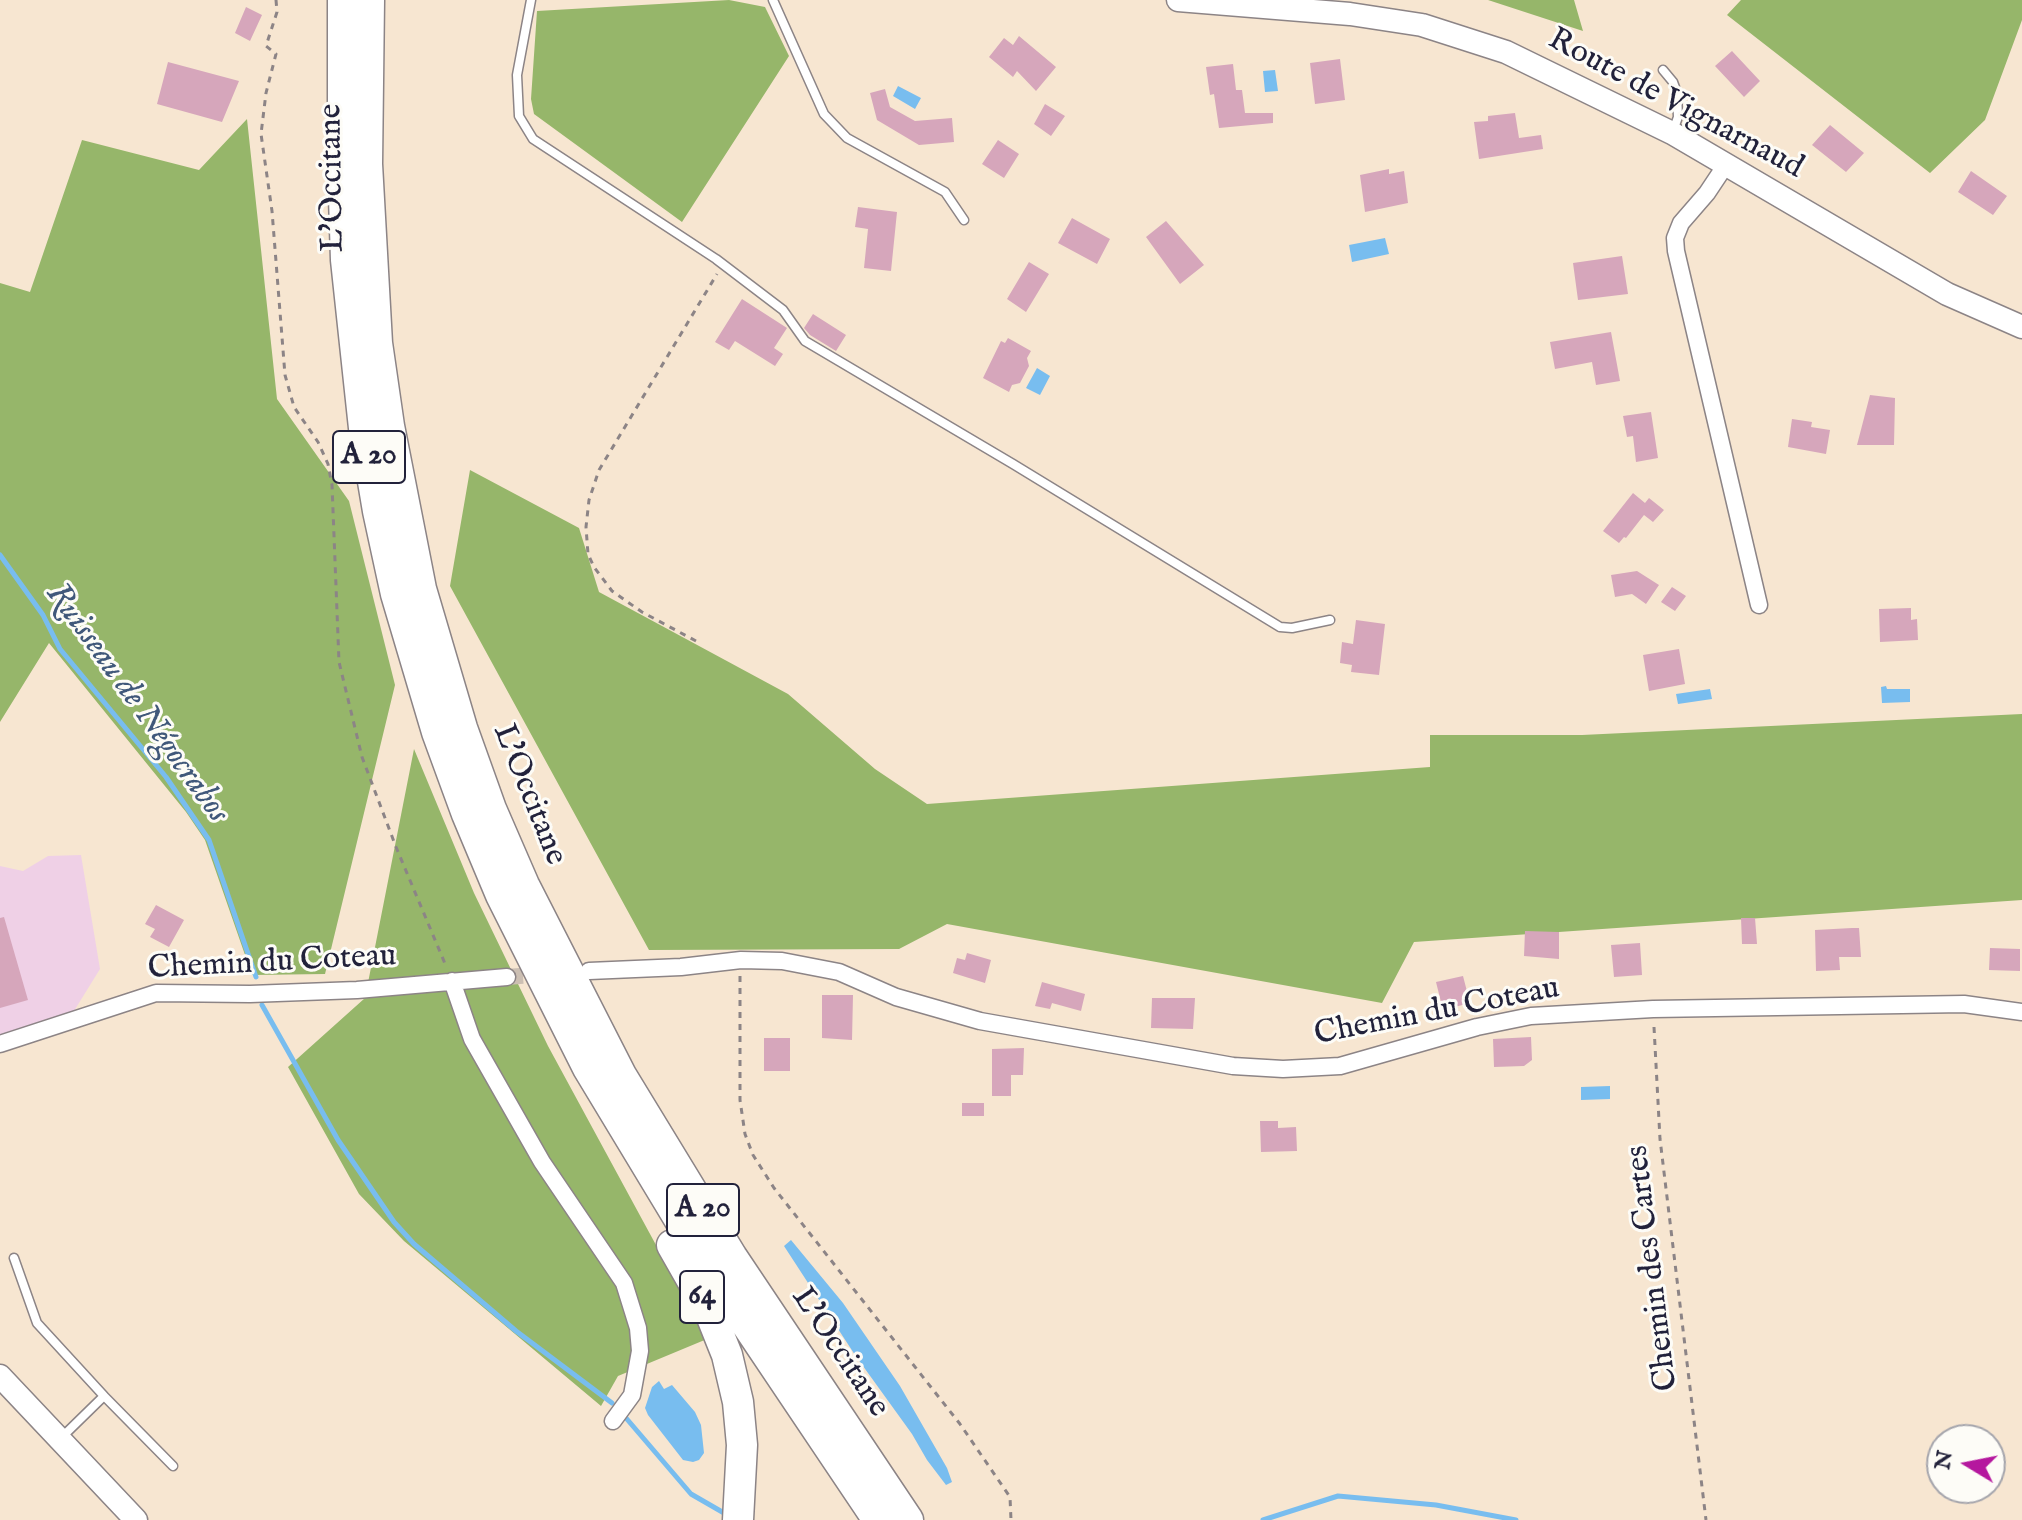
<!DOCTYPE html>
<html>
<head>
<meta charset="utf-8">
<style>
  body { margin:0 }
  #map { position:relative; width:2022px; height:1520px; overflow:hidden; background:#f7e6d1; font-family:"IM FELL English",serif }
  canvas { display:block }
  .north { position:absolute; left:1926px; top:1424px; width:80px; height:80px; box-sizing:border-box; background:#fdfcf7; border:2px solid #a5a5ac; border-radius:50%; rotate:280deg; font-size:22px; font-weight:700; line-height:32px; text-align:center; color:#22223b }
  .north::after { content:''; display:block; margin:auto; width:28px; height:36px; background:#b5179e; clip-path:polygon(50% 0,100% 100%,50% 72%,0 100%) }
</style>
</head>
<body>
<div id="map">
<canvas width="2022" height="1520"></canvas>
<div class="north">N</div>
</div>
<script>
const ctx = document.querySelector('canvas').getContext('2d');
ctx.lineJoin = 'round';
function fillPath(path, color) {
  ctx.fillStyle = color;
  ctx.fill(path, 'evenodd');
}
function shape(rows) {
  const path = new Path2D();
  for (const r of rows) {
    path.moveTo(r[0], r[1]);
    for (let i = 2; i < r.length; i += 2) path.lineTo(r[i], r[i + 1]);
  }
  return path;
}
function trace(path, color, width, dash) {
  ctx.strokeStyle = color;
  ctx.lineWidth = width;
  ctx.lineCap = dash ? 'butt' : 'round';
  ctx.setLineDash(dash || []);
  ctx.stroke(path);
}
function write(font, color, halo, rows, align = 'center') {
  ctx.font = font + ' "IM FELL English",serif';
  ctx.lineWidth = 6;
  ctx.setLineDash([]);
  ctx.textBaseline = 'middle';
  ctx.strokeStyle = halo;
  ctx.fillStyle = color;
  for (const [text, x, y, turn = 0] of rows) {
    ctx.save();
    ctx.translate(x, y);
    ctx.rotate((+turn || 0) * Math.PI / 180);
    ctx.textAlign = isNaN(turn) ? turn : align;
    if (halo) ctx.strokeText(text, 0, 0);
    ctx.fillText(text, 0, 0);
    ctx.restore();
  }
}
fillPath(shape([
  [81,855,100,969,61,1032,0,1053,0,866,23,871,48,856]
]), '#efd0e6');
fillPath(shape([
  [729,0,765,7,789,56,682,222,534,114,531,99,537,11],
  [1488,0,1574,0,1583,31],
  [1741,0,2022,0,2022,20,1985,120,1930,173,1727,15],
  [247,119,277,399,349,501,395,685,325,974,252,975,205,840,186,812,49,643,0,722,0,283,30,292,82,140,199,170],
  [470,470,579,528,599,592,788,694,875,769,927,804,1430,767,1430,735,1582,735,2022,714,2022,900,1414,942,1382,1003,947,924,899,949,649,950,450,586],
  [414,749,474,893,548,1046,707,1339,618,1376,601,1406,404,1241,359,1194,288,1067,365,998]
]), '#96b66a');
fillPath(shape([
  [1275,70,1278,91,1265,92,1263,71],
  [898,86,921,98,915,109,893,96],
  [1385,238,1389,254,1352,262,1349,245],
  [1037,368,1050,376,1040,395,1026,388],
  [1886,686,1887,689,1910,689,1910,702,1882,703,1881,687],
  [1710,689,1712,699,1678,704,1676,694],
  [1610,1086,1610,1099,1581,1100,1581,1087],
  [791,1240,843,1303,900,1386,947,1468,952,1482,946,1485,927,1460,912,1434,855,1355,784,1246],
  [659,1381,664,1389,672,1385,695,1412,701,1425,704,1453,699,1460,693,1462,683,1460,648,1415,645,1408,652,1387]
]), '#78bdef');
trace(shape([
  [0,555,43,615,60,649,166,777,209,840,256,977],
  [262,1005,338,1140,394,1222,414,1244,516,1331,612,1403],
  [626,1418,691,1494,724,1513],
  [1263,1520,1338,1496,1436,1505,1516,1520]
]), '#78bdef', 5);
fillPath(shape([
  [246,7,262,15,250,41,235,33],
  [1019,36,1056,67,1036,91,1017,71,1013,77,989,57,1004,38,1013,45],
  [1732,51,1760,81,1744,97,1715,66],
  [1340,59,1345,100,1315,104,1310,63],
  [168,62,239,81,222,122,157,104],
  [1233,64,1236,90,1242,90,1245,113,1273,113,1273,123,1219,128,1214,94,1210,95,1206,67],
  [885,89,890,107,915,121,952,118,954,142,919,145,877,120,870,93],
  [1045,104,1065,116,1051,136,1034,124],
  [1515,113,1519,138,1541,135,1543,149,1479,159,1474,122,1488,121,1488,116],
  [1830,125,1864,153,1846,172,1812,145],
  [998,140,1019,154,1004,178,982,164],
  [1389,169,1389,174,1404,171,1408,203,1365,212,1360,175],
  [1971,171,2007,196,1993,215,1958,192],
  [858,207,897,212,891,271,864,268,868,229,855,227],
  [1072,218,1110,239,1097,264,1058,243],
  [1166,221,1204,265,1180,284,1146,237],
  [1622,256,1628,294,1578,300,1573,263],
  [1029,262,1049,274,1026,312,1007,299],
  [742,299,787,328,774,348,783,354,775,366,735,341,729,350,715,342],
  [813,314,846,335,836,351,810,335,804,328],
  [1611,332,1620,381,1596,385,1592,362,1555,369,1550,342],
  [1008,338,1031,351,1027,358,1029,366,1020,383,1012,385,1009,392,983,378,1001,341,1005,343],
  [1870,395,1895,398,1894,445,1857,445],
  [1651,412,1658,458,1636,462,1633,436,1627,437,1623,416],
  [1792,419,1812,422,1811,427,1830,430,1826,454,1788,447],
  [1633,493,1645,503,1649,498,1664,510,1653,522,1644,515,1626,538,1624,537,1619,543,1603,531],
  [1637,571,1659,585,1646,604,1632,594,1615,597,1611,575],
  [1672,587,1686,596,1675,611,1661,602],
  [1911,608,1911,620,1917,619,1918,640,1880,642,1879,609],
  [1356,620,1385,624,1379,675,1351,672,1352,665,1340,663,1342,642,1353,644],
  [1679,649,1685,684,1649,691,1643,655],
  [156,905,184,920,169,947,150,937,155,929,145,924],
  [4,917,28,1000,0,1008,0,918],
  [1741,918,1755,918,1757,944,1742,944],
  [1852,928,1859,928,1861,957,1839,957,1840,970,1816,971,1815,930],
  [1525,931,1559,932,1559,959,1524,956],
  [1640,943,1642,975,1614,977,1611,945],
  [1990,948,2020,949,2020,971,1989,970],
  [967,953,991,960,985,983,953,973,957,958,965,960],
  [1463,976,1470,1003,1443,1010,1436,982],
  [1042,982,1085,994,1081,1011,1052,1003,1050,1009,1035,1006],
  [822,995,853,995,852,1040,822,1038],
  [1152,998,1195,998,1193,1029,1151,1028],
  [1531,1037,1532,1060,1524,1066,1494,1067,1493,1039],
  [764,1038,790,1038,790,1071,764,1071],
  [1024,1048,1023,1075,1011,1075,1011,1096,992,1096,992,1049],
  [962,1103,984,1103,984,1116,962,1116],
  [1260,1121,1278,1121,1278,1128,1296,1127,1297,1151,1261,1152]
]), '#d6a6bb');
trace(shape([
  [507,977,545,974]
]), '#ccbfb3', 16, [16, 8]);
const lane = shape([
  [531,0,517,75,519,116,533,139,716,259,783,310,805,341,1013,464,1280,627,1292,628,1330,620],
  [773,0,824,114,847,138,945,192,964,220],
  [1663,70,1673,82,1677,93,1678,117,1673,131],
  [14,1258,37,1323,104,1396],
  [62,1437,104,1396,173,1466]
]);
const street = shape([
  [1725,166,1707,193,1681,223,1675,238,1676,251,1759,605],
  [589,971,681,967,741,960,782,961,839,972,896,997,980,1021,1233,1066,1283,1069,1340,1066,1477,1027,1531,1016,1653,1009,1964,1004,2022,1012],
  [452,981,472,1039,542,1162,624,1283,638,1328,640,1351,632,1395,613,1421],
  [0,1044,156,993,250,994,357,990,507,977]
]);
const secondary = shape([
  [1178,0,1350,14,1422,25,1506,52,1672,133,1947,294,2022,327],
  [0,1376,136,1520]
]);
const highway = shape([
  [343,0,343,167,346,260,364,428,378,511,396,594,437,732,467,814,501,895,588,1068,710,1270,878,1520],
  [369,0,367,164,377,343,389,426,421,589,462,728,491,809,524,885,621,1075,732,1257,908,1520],
  [672,1245,709,1310,727,1355,738,1402,742,1445,738,1520]
]);
trace(lane, '#8c8486', 11);
trace(street, '#8c8486', 19);
trace(secondary, '#8c8486', 25);
trace(highway, '#8c8486', 33);
trace(shape([
  [276,0,277,12,266,46,276,54,266,93,261,134,272,211,285,375,294,407,318,442,328,464,332,485,339,662,362,757,396,847,446,966],
  [696,641,642,612,612,591,594,567,588,554,586,527,589,500,599,470,717,274],
  [740,976,740,1100,745,1134,753,1155,774,1188,960,1424,1010,1497,1011,1520],
  [1654,1027,1660,1139,1706,1520]
]), '#8c8486', 3, [6, 6]);
trace(lane, '#fff', 8);
trace(street, '#fff', 16);
trace(secondary, '#fff', 22);
trace(highway, '#fff', 30);
for (const [x, y, w] of [
  [369,457,72],
  [703,1210,72],
  [702,1297,44]
]) {
  const box = new Path2D();
  box.roundRect(x - w / 2, y - 26, w, 52, 6);
  ctx.fillStyle = '#fdfcf7';
  ctx.fill(box);
  trace(box, '#22223b', 2);
}
write('bold 30px', '#22223b', null, [
  ["A 20",369,457],
  ["A 20",703,1210],
  ["64",702,1297]
]);
write('32px', '#22223b', '#fdfcf7', [
  ["Route de Vignarnaud",1675,105,28],
  ["L'Occitane",334,178,-91],
  ["L'Occitane",528,795,68],
  ["Chemin du Coteau",272,964,-3],
  ["Chemin du Coteau",1437,1013,-11],
  ["Chemin des Cartes",1654,1268,-97],
  ["L'Occitane",839,1353,56]
]);
write('italic 34px', '#40587a', '#fdfcf7', [
  ["Ruisseau de Négocrabos",136,704,54]
]);
</script>
</body>
</html>
